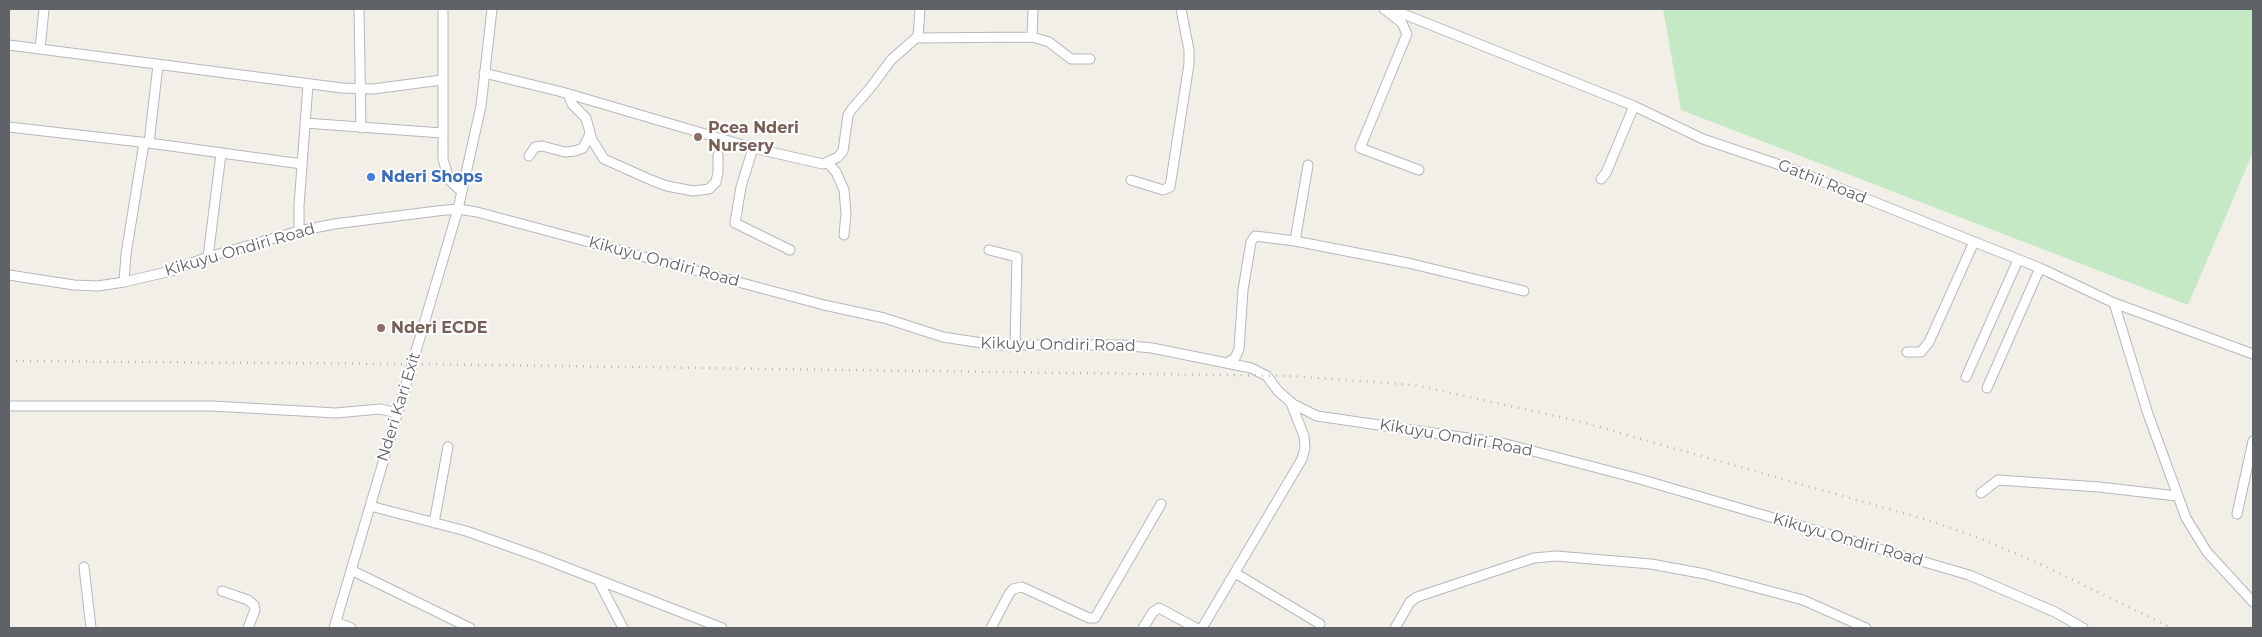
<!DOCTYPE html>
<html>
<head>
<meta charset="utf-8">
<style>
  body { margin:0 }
  #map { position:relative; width:2262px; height:637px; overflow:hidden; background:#f1efe8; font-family:Montserrat,sans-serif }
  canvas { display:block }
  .frame { position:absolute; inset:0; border:10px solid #5f6368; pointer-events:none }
</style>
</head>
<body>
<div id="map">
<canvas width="2262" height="637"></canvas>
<div class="frame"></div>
</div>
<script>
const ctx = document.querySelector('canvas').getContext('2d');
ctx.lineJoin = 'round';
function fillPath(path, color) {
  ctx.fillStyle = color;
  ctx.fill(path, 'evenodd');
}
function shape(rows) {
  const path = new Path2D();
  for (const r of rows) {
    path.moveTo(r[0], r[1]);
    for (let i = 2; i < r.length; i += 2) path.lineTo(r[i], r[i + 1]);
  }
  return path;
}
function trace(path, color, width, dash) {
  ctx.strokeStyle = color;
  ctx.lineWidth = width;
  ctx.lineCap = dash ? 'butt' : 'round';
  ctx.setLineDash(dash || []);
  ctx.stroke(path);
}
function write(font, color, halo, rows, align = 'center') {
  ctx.font = font + ' Montserrat,sans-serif';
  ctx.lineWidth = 4;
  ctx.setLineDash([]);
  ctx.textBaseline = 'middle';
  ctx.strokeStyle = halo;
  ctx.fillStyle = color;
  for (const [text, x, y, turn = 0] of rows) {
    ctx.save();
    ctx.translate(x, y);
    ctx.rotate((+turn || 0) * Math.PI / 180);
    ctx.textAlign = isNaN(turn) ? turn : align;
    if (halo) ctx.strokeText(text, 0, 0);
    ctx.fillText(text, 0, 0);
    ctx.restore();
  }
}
fillPath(shape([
  [1663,9,2253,9,2253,152,2188,305,1681,110]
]), '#c5e8c5');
const street = shape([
  [359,9,361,128],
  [443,9,443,159,449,180,461,191],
  [1384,9,1402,23,1407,34,1360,148,1419,170],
  [1391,9,1634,106,1703,139,1789,168,2040,268,2114,303,2253,354],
  [918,37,920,9],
  [1032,37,1033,9],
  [9,45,342,88,373,89,442,80],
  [40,49,44,9],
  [484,73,562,92,753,148,823,164,838,157,843,151,848,115,852,109,871,87,891,60,916,38,1032,37,1049,42,1071,59,1090,59],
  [568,94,572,104,586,118,592,140,604,159,651,180,667,186,693,191,709,189,716,182,718,172,718,155],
  [305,123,442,133],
  [9,127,149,143,302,164],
  [149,143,158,65],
  [753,148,741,187,735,223,790,250],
  [529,156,535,147,542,146,565,152,575,151,583,148,590,134],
  [828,163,836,172,844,190,846,214,844,235],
  [1601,179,1606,173,1634,106],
  [1131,180,1163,190,1170,187,1189,64,1189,50,1181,9],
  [299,231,299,206,308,85],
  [1295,241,1308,165],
  [989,250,1017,257,1015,345],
  [208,257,221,154],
  [9,275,74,285,98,286,124,282,171,271,208,257,299,231,334,224,437,211,458,209,477,212,824,305,884,318,943,337,995,345,1120,345,1152,348,1251,368,1267,376,1278,391,1293,404,1317,416,1502,443,1636,478,1969,575,2055,612,2083,628],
  [124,282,126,254,144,143],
  [2114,303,2148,414,2186,518,2207,552,2253,602],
  [1907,352,1921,352,1929,342,1974,242],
  [1227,363,1235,358,1239,349,1243,290,1251,242,1255,236,1295,241,1408,263,1524,291],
  [1966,377,2018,260],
  [1987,388,2040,268],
  [9,406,212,406,336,413,380,409,397,413],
  [1981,493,1998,480,2099,487,2177,496],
  [370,506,466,531,542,558,722,628],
  [2237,514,2253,441],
  [434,523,448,447],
  [84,567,91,628],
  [351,570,470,628],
  [1235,573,1320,624],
  [598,580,623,628],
  [222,591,248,600,254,605,255,610,248,628],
  [336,622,351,628],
  [334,628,458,209,481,106,492,9],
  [991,628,1009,594,1013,589,1022,587,1089,618,1095,618,1161,504],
  [1143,628,1153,612,1159,608,1196,628],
  [1202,628,1302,459,1305,448,1304,436,1291,403],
  [1395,628,1410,602,1417,597,1534,558,1556,556,1651,564,1705,574,1803,600,1866,628]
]);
trace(street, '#b5b8bc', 11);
trace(street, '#fff', 9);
trace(shape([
  [9,361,412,364,1292,376,1414,385,1574,420,1931,521,1984,540,2038,563,2172,628]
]), '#b6b7b8', 2.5, [1, 6]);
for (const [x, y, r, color] of [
  [698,137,5,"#8d6e63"],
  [371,177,5,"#3f7fe0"],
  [381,328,5,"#8d6e63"]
]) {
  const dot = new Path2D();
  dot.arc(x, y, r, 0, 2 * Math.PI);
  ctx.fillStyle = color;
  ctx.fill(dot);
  trace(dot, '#fff', 2);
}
write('bold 16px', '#785e54', '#fff', [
  ["Pcea Nderi",708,128],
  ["Nursery",708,146],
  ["Nderi ECDE",391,328]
], 'left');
write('bold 16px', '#366cbe', '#fff', [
  ["Nderi Shops",381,177]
], 'left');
write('16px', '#5f6368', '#fff', [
  ["Gathii Road",1822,182,22],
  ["Kikuyu Ondiri Road",240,250,-16],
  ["Kikuyu Ondiri Road",664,262,15],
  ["Kikuyu Ondiri Road",1058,345,1],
  ["Nderi Kari Exit",399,407,-73],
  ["Kikuyu Ondiri Road",1456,438,10],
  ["Kikuyu Ondiri Road",1848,540,16]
]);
</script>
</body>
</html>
